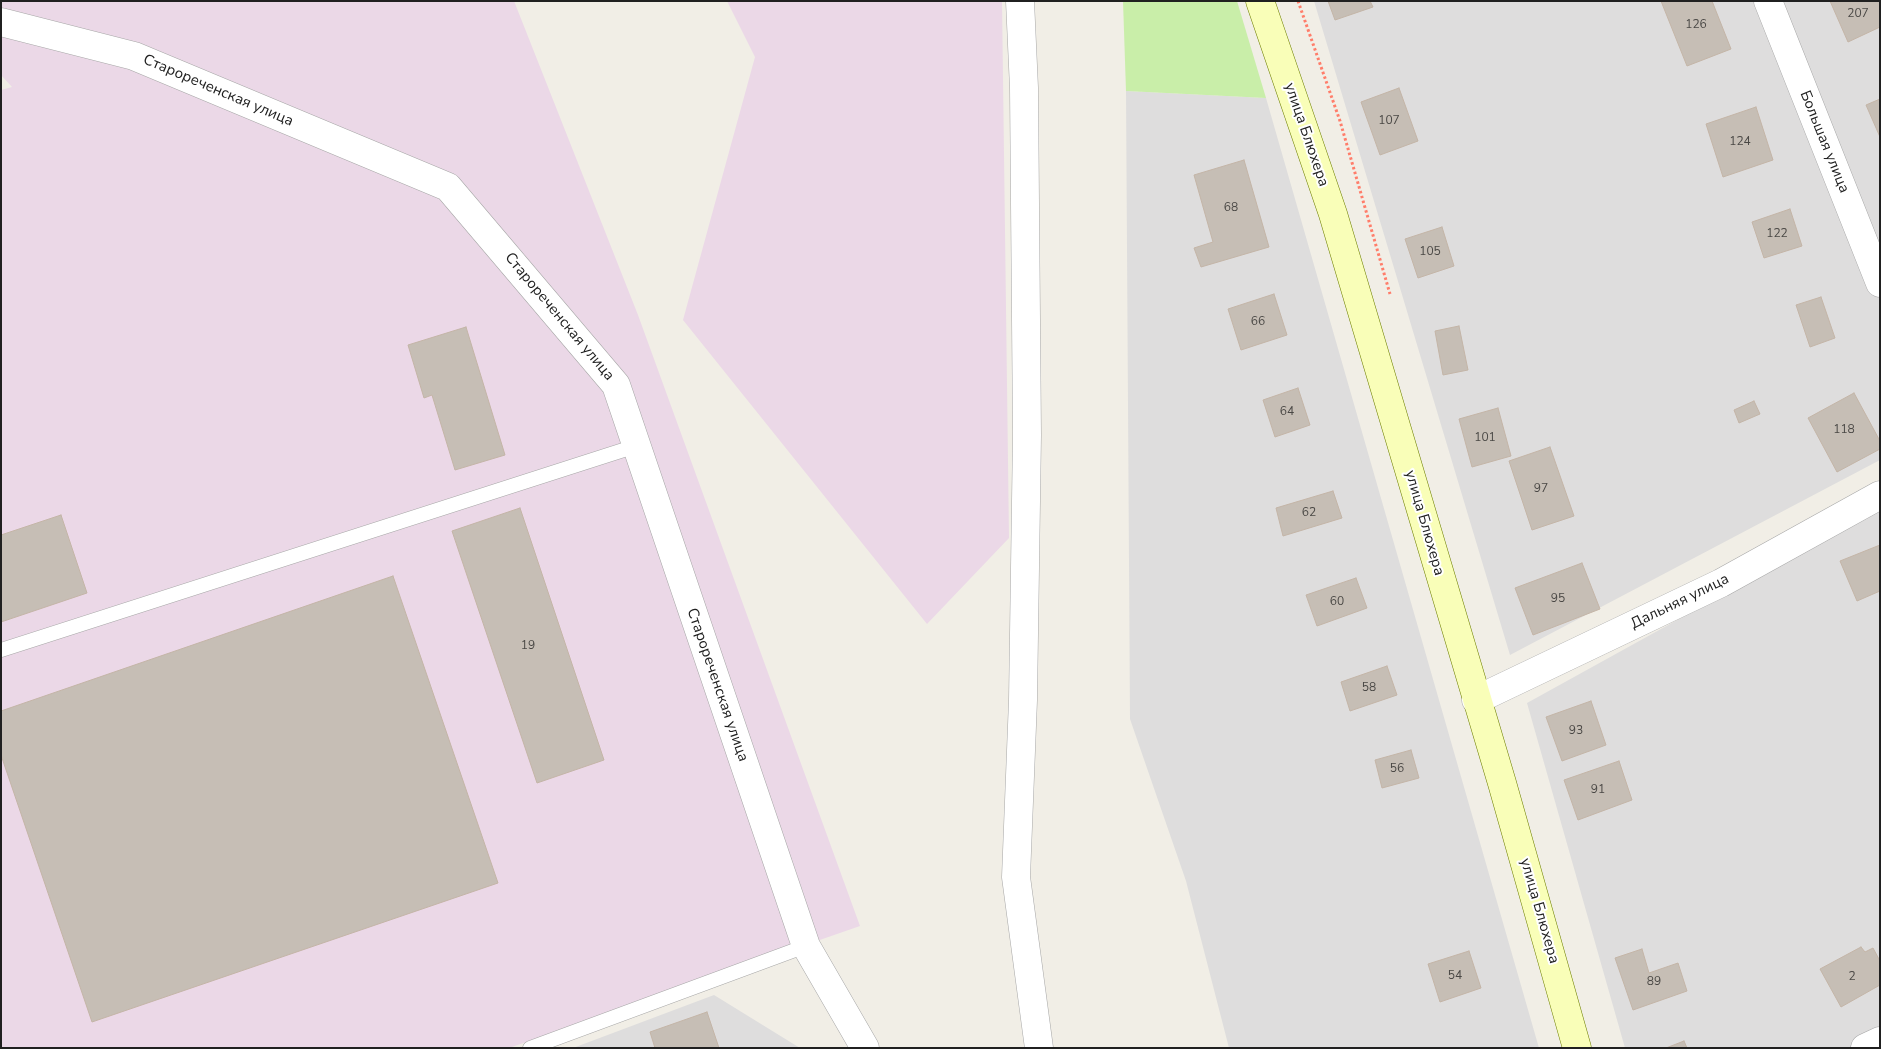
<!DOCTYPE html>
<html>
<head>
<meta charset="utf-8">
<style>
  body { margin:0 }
  #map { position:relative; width:1881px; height:1049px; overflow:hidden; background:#f1eee6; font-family:"Nunito Sans",sans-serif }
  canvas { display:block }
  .frame { position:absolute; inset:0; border:2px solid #202020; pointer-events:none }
</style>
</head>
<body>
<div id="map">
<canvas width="1881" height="1049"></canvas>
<div class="frame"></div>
</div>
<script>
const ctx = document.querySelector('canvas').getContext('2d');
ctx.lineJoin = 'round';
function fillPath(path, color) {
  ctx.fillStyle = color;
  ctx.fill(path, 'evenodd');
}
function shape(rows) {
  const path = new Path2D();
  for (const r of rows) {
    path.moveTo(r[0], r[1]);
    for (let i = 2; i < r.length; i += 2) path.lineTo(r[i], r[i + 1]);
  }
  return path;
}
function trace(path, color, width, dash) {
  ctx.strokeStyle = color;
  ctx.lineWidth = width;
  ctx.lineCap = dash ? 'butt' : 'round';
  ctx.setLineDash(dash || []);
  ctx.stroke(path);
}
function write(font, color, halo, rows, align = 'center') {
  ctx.font = font + ' "Nunito Sans",sans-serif';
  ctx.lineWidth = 4;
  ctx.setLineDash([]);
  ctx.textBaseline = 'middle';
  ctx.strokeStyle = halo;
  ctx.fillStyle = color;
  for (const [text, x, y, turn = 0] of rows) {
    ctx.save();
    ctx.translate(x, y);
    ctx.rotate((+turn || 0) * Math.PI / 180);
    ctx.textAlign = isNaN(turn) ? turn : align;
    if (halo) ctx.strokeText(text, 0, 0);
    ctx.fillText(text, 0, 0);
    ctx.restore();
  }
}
fillPath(shape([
  [1314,1,1880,1,1880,460,1510,655],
  [1126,91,1266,98,1539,1048,1229,1048,1186,881,1130,719],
  [1880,508,1880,1048,1625,1048,1527,703],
  [714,995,800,1048,573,1048]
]), '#dedddd');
fillPath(shape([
  [1,1,514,1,638,315,860,926,509,1048,1,1048,1,90,12,87,1,75],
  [727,1,1002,1,1009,538,927,624,683,320,755,57]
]), '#ebd8e7');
fillPath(shape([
  [1123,1,1237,1,1266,98,1126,91]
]), '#c9eea9');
const building = shape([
  [1328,1,1370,1,1373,7,1335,20,1328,1],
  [1661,1,1712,1,1731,49,1687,66,1661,1],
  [1830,1,1880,1,1880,27,1848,42,1830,1],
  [1399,88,1418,141,1380,155,1361,102,1399,88],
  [1880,99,1880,137,1866,105,1880,99],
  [1756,107,1773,160,1723,177,1706,124,1756,107],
  [1244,160,1269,247,1201,267,1194,248,1213,242,1194,175,1244,160],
  [1790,209,1802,246,1764,258,1752,222,1790,209],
  [1442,227,1454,266,1418,278,1405,239,1442,227],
  [1274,294,1287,335,1241,350,1228,309,1274,294],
  [1821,297,1835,338,1810,347,1796,305,1821,297],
  [1459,326,1468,370,1443,375,1435,331,1459,326],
  [466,327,505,455,455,470,432,395,424,398,408,345,466,327],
  [1298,388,1310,425,1275,437,1263,400,1298,388],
  [1854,393,1880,441,1880,449,1837,472,1808,418,1854,393],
  [1754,401,1760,414,1739,423,1734,410,1754,401],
  [1498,408,1511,456,1472,467,1459,419,1498,408],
  [1550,447,1574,516,1532,530,1509,461,1550,447],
  [1333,491,1342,518,1283,536,1276,508,1333,491],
  [520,508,604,760,537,783,452,531,520,508],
  [61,515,87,593,1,622,1,535,61,515],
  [1880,545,1880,591,1857,601,1840,561,1880,545],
  [1582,563,1600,609,1533,635,1515,588,1582,563],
  [393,576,498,883,92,1022,1,755,1,711,393,576],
  [1356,578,1367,608,1317,626,1306,595,1356,578],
  [1387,666,1397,695,1350,711,1341,682,1387,666],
  [1591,701,1606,745,1562,761,1546,717,1591,701],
  [1411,750,1419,778,1382,788,1375,760,1411,750],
  [1619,761,1632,800,1578,820,1564,780,1619,761],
  [1861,947,1865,952,1873,948,1880,961,1880,985,1841,1007,1820,969,1861,947],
  [1642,949,1649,973,1678,963,1687,991,1633,1010,1615,958,1642,949],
  [1469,951,1481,988,1440,1002,1428,964,1469,951],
  [707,1012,719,1048,655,1048,650,1032,707,1012],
  [1684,1041,1687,1048,1666,1048,1684,1041]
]);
fillPath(building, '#c6beb5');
trace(building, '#c4b5a7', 1);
const service = shape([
  [1,650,636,446],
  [530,1048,806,946]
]);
const minor = shape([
  [1020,1,1024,88,1027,435,1023,700,1016,877,1039,1048],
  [1768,1,1880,283],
  [1,22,134,56,448,187,616,385,806,946,865,1048],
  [1476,700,1721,583,1880,495],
  [1865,1048,1880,1041]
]);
const secondary = shape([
  [1260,1,1333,214,1502,783,1577,1048]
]);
trace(service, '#a7a7a7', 15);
trace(minor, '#a7a7a7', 29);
trace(secondary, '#6e7f00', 29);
trace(shape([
  [1298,1,1340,121,1390,294]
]), '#ff7d6a', 3, [2.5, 2.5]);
trace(service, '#fff', 14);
trace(minor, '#fff', 28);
trace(secondary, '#f9feb8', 28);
write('12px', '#4a4845', null, [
  ["207",1858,14],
  ["126",1696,25],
  ["107",1389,121],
  ["124",1740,142],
  ["68",1231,208],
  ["122",1777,234],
  ["105",1430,252],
  ["66",1258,322],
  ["64",1287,412],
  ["118",1844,430],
  ["101",1485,438],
  ["97",1541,489],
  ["62",1309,513],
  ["95",1558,599],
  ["60",1337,602],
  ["19",528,646],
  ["58",1369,688],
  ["93",1576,731],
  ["56",1397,769],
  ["91",1598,790],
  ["54",1455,976],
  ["2",1852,977],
  ["89",1654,982]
]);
write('15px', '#202020', '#fff', [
  ["Старореченская улица",218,91,23],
  ["улица Блюхера",1306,135,71],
  ["Большая улица",1824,142,68],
  ["Старореченская улица",559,317,50],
  ["улица Блюхера",1424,523,74],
  ["Дальняя улица",1680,602,-26],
  ["Старореченская улица",717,685,71],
  ["улица Блюхера",1539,911,74]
]);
</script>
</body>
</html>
